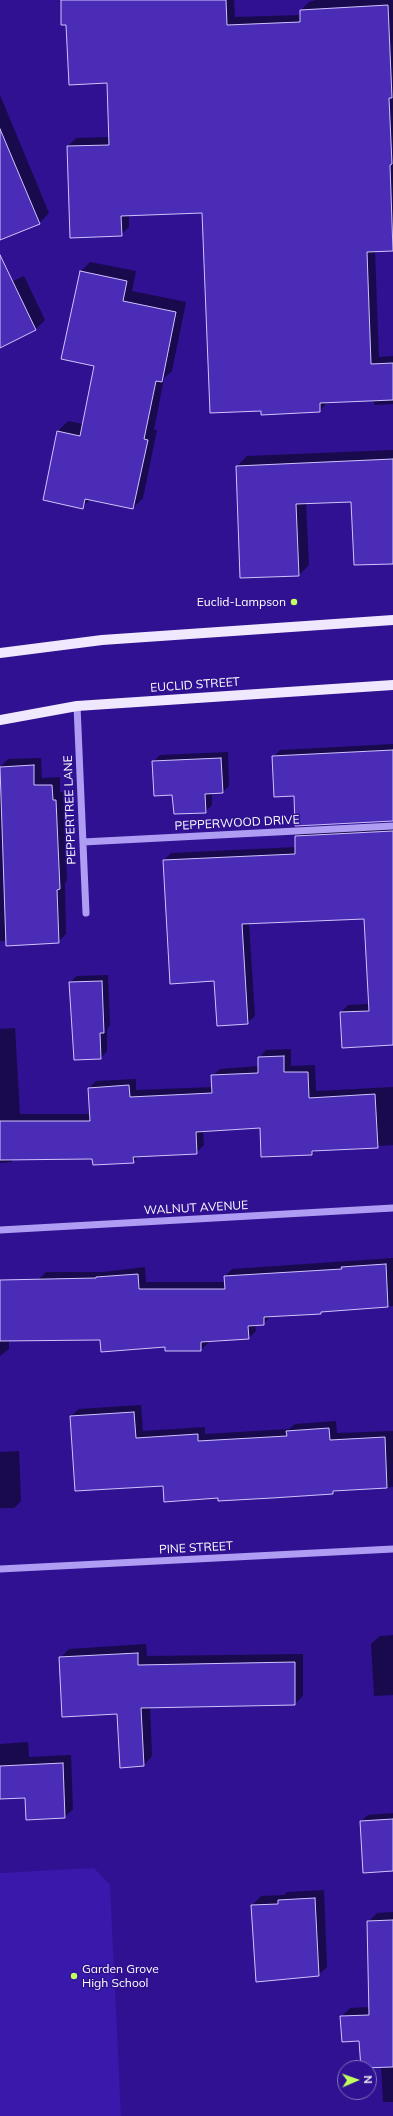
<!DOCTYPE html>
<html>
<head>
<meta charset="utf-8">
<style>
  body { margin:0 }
  #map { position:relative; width:393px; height:2116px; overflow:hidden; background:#2f1191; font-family:Mulish,sans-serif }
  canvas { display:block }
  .north { position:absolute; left:337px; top:2060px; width:40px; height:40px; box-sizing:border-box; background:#2f1191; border:1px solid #8270bd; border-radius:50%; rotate:88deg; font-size:11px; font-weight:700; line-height:16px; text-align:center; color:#fff }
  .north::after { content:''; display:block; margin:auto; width:14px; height:18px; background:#c2ff5e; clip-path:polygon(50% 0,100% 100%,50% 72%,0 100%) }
</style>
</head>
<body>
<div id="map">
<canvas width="393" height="2116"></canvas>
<div class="north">N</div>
</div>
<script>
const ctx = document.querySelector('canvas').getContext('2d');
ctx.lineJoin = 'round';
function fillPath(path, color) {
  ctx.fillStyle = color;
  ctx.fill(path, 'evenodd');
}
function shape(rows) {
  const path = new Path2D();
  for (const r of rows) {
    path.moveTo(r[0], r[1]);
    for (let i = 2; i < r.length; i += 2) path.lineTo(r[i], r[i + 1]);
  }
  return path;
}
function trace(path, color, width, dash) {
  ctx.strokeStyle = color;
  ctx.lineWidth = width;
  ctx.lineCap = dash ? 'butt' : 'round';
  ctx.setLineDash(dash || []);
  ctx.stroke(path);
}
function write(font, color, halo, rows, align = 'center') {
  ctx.font = font + ' Mulish,sans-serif';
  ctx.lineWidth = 3;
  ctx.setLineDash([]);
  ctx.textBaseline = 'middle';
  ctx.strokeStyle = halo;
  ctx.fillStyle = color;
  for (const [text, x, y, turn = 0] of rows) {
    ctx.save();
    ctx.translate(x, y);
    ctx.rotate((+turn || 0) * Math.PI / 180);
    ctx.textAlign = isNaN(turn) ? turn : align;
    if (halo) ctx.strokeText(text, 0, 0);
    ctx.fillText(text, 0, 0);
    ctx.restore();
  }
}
fillPath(shape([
  [94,1868,110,1885,121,2116,0,2116,0,1873]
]), '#3819ac');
fillPath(shape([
  [62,0,234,0,235,17,301,15,301,10,309,2,316,0,393,0,393,250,375,251,379,357,393,356,393,404,374,405,374,399,328,401,320,411,262,414,203,212,129,215,129,227,121,235,68,146,76,138,110,137,108,82,67,24],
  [0,95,49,213,39,223,0,239],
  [90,262,136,271,132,291,186,302,172,371,164,378,154,430,157,430,143,498,133,508,91,499,82,507,44,500,58,431,68,421,83,424,95,365,80,272],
  [24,276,45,320,36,329,0,347,0,287],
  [393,450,393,563,352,501,306,502,309,565,299,575,237,466,247,456],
  [393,744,393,820,295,795,273,757,280,750],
  [228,752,229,786,223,792,212,793,212,805,205,812,173,794,153,762,160,755],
  [41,758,42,778,60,777,60,792,64,792,67,880,65,883,66,934,58,942,0,941,0,767,8,759],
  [393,825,393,1044,341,1012,348,1005,369,1004,365,918,249,923,255,1016,247,1023,215,980,164,860,171,853,296,847,296,836,303,829],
  [108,975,110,1025,107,1029,107,1051,101,1058,70,982,77,976],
  [15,1028,20,1114,90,1114,89,1088,96,1081,136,1079,136,1090,213,1087,212,1076,220,1069,259,1066,259,1058,266,1050,291,1049,291,1066,315,1065,316,1091,393,1087,393,1145,316,1150,312,1154,260,1127,203,1131,204,1145,196,1153,139,1156,133,1162,93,1158,14,1158,11,1162,0,1163,0,1029],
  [393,1258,393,1306,271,1315,264,1324,255,1325,256,1331,249,1338,208,1340,208,1343,201,1350,101,1339,9,1340,9,1349,0,1356,0,1286,39,1279,46,1272,103,1272,145,1267,146,1282,225,1282,225,1276,232,1269],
  [141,1405,143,1431,205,1427,205,1434,289,1429,295,1424,336,1421,337,1433,393,1431,393,1487,336,1490,333,1493,219,1497,164,1484,71,1416,79,1409],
  [19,1451,21,1501,14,1508,0,1508,0,1452],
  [393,1635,393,1695,374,1696,371,1644,380,1636],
  [146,1644,147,1656,303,1654,303,1696,295,1704,150,1707,152,1756,144,1765,118,1713,60,1658,69,1649],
  [28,1742,29,1757,71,1755,73,1809,65,1817,27,1819,26,1797,0,1798,0,1744],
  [393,1813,393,1870,361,1821,368,1815],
  [324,1890,327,1967,318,1975,252,1905,261,1896,284,1895,287,1892],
  [393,1912,393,2102,383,2102,381,2067,341,2017,350,2008,370,2007,368,1922,377,1913]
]), '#0007');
const building = shape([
  [61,0,226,0,227,25,300,22,300,10,388,5,392,98,389,98,392,164,390,165,393,251,367,252,371,364,393,363,393,400,320,403,320,412,261,415,261,411,210,413,202,213,121,216,122,236,70,238,67,146,109,145,107,83,69,85,66,25,61,25,61,0],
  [0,129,40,224,0,240,0,129],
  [0,255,36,330,0,348,0,255],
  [80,271,127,281,123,301,176,312,162,382,156,381,144,439,148,440,133,509,85,499,83,509,43,500,57,431,80,436,94,366,61,359,80,271],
  [393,459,393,564,354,565,351,502,296,504,299,576,240,578,236,466,393,459],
  [393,750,393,821,295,826,294,796,274,797,272,756,393,750],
  [221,758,223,793,205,794,206,813,174,814,172,795,154,796,152,761,221,758],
  [34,765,34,785,52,785,53,800,56,800,60,889,57,890,59,943,6,946,0,767,34,765],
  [393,831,393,1045,342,1048,340,1012,369,1011,364,919,242,924,248,1024,217,1026,214,981,170,984,163,860,295,854,295,836,393,831],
  [102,981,104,1033,100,1033,101,1059,74,1060,69,982,102,981],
  [284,1056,284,1072,308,1072,309,1098,375,1094,378,1148,312,1151,312,1155,261,1157,260,1128,196,1132,197,1154,133,1157,134,1163,93,1165,92,1159,0,1160,0,1121,90,1121,88,1088,129,1085,130,1097,212,1093,211,1075,258,1073,258,1057,284,1056],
  [386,1264,388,1307,321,1312,321,1314,264,1317,264,1325,248,1326,249,1339,201,1342,201,1351,165,1351,165,1347,101,1352,100,1340,0,1341,0,1280,96,1278,96,1277,138,1274,139,1289,225,1289,224,1276,342,1269,341,1267,386,1264],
  [134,1412,136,1438,198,1434,198,1441,287,1436,286,1431,329,1428,330,1440,385,1437,387,1488,333,1491,333,1494,272,1498,218,1501,218,1498,164,1502,163,1486,75,1491,70,1416,134,1412],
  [138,1653,138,1665,295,1662,295,1705,141,1708,144,1766,120,1768,117,1714,62,1717,59,1657,138,1653],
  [63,1763,65,1818,26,1820,25,1798,0,1799,0,1766,63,1763],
  [393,1819,393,1871,363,1873,360,1821,393,1819],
  [315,1898,319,1976,256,1982,251,1905,278,1904,278,1900,315,1898],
  [393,1920,393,2067,361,2068,359,2041,342,2042,340,2016,369,2015,367,1921,393,1920]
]);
fillPath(building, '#4b2cb6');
trace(building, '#d0c4fd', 1);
trace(shape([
  [77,706,86,913],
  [83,842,393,826],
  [0,1230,393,1208],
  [0,1569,393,1549]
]), '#af9df3', 7);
trace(shape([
  [0,653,102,640,393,620],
  [0,720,77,706,393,685]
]), '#efe8ff', 10);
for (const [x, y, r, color] of [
  [294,602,4,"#c2ff5e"],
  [74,1976,4,"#c2ff5e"]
]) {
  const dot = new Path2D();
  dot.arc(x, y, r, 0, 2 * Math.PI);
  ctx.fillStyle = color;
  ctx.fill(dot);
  trace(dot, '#2f1191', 1.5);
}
write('12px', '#fff', '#2f1191', [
  ["Euclid-Lampson",286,602],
  ["Garden Grove",82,1969,"left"],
  ["High School",82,1983,"left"]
], 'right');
write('12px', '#fff', '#2f1191', [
  ["EUCLID STREET",195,685,-4],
  ["PEPPERTREE LANE",70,810,-92],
  ["PEPPERWOOD DRIVE",237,823,-3],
  ["WALNUT AVENUE",196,1208,-3],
  ["PINE STREET",196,1548,-3]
]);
</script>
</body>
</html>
